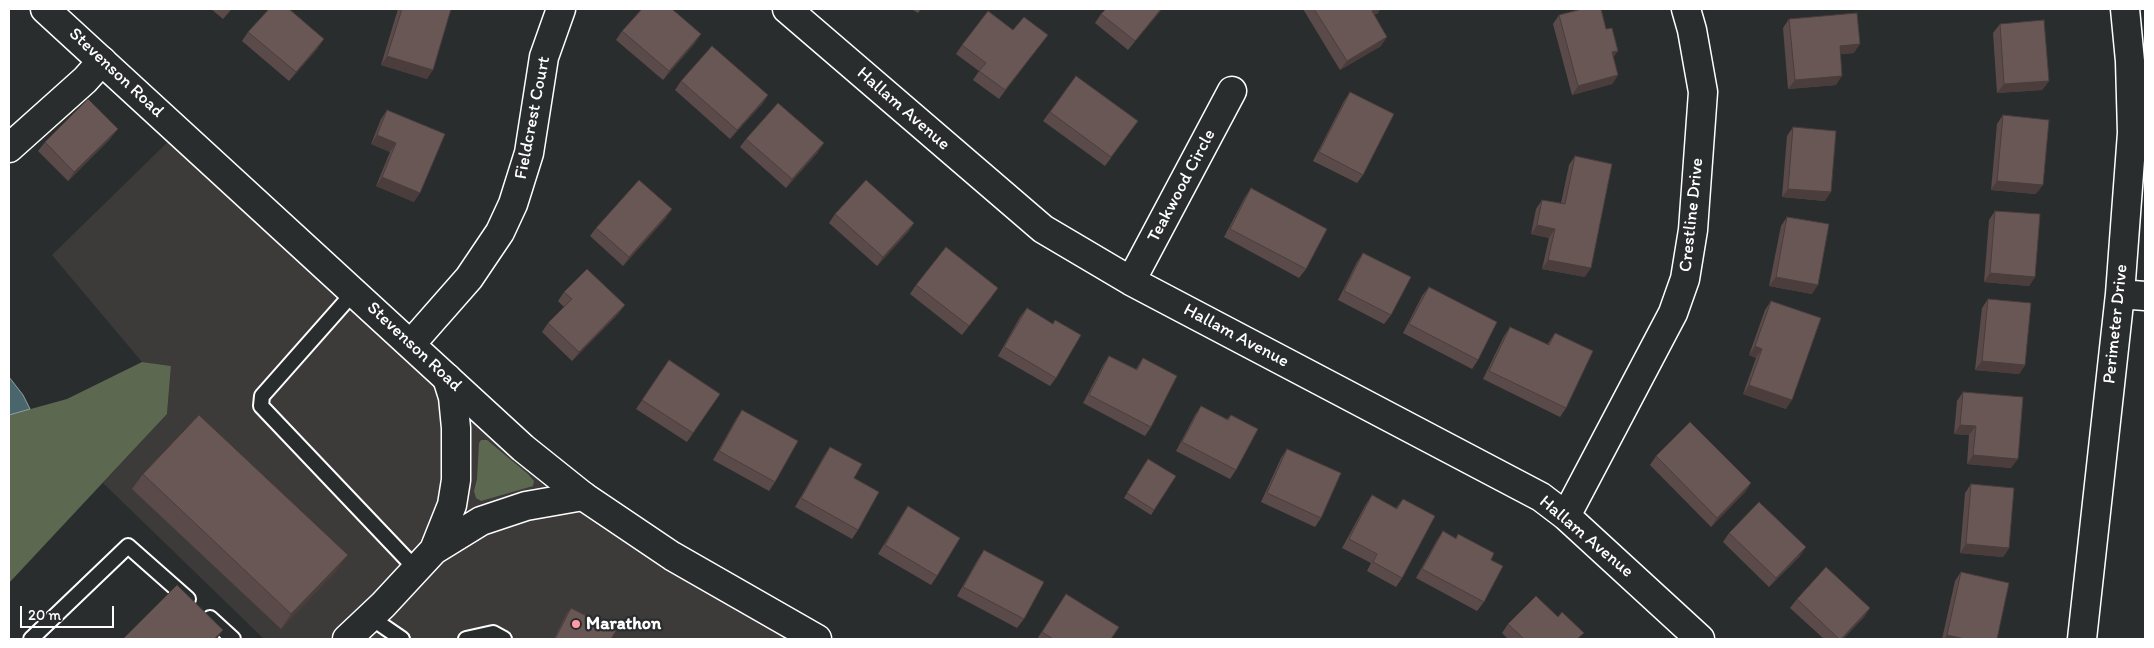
<!DOCTYPE html>
<html>
<head>
<meta charset="utf-8">
<style>
  body { margin:0 }
  #map { position:relative; width:2154px; height:648px; overflow:hidden; background:#2a2d2e; font-family:Itim,sans-serif }
  canvas { display:block }
  .frame { position:absolute; inset:0; border:10px solid #fff; pointer-events:none }
  .scale { position:absolute; left:20px; top:606px; width:94px; height:22px; box-sizing:border-box; border:2px solid #fff; border-top:0; padding-left:6px; font-size:15px; line-height:18px; white-space:nowrap; color:#fff; -webkit-text-stroke:4px #2a2d2e; paint-order:stroke }
</style>
</head>
<body>
<div id="map">
<canvas width="2154" height="648"></canvas>
<div class="frame"></div>
<div class="scale">20 m</div>
</div>
<script>
const ctx = document.querySelector('canvas').getContext('2d');
ctx.lineJoin = 'round';
function fillPath(path, color) {
  ctx.fillStyle = color;
  ctx.fill(path, 'evenodd');
}
function shape(rows) {
  const path = new Path2D();
  for (const r of rows) {
    path.moveTo(r[0], r[1]);
    for (let i = 2; i < r.length; i += 2) path.lineTo(r[i], r[i + 1]);
  }
  return path;
}
function trace(path, color, width, dash) {
  ctx.strokeStyle = color;
  ctx.lineWidth = width;
  ctx.lineCap = dash ? 'butt' : 'round';
  ctx.setLineDash(dash || []);
  ctx.stroke(path);
}
function write(font, color, halo, rows, align = 'center') {
  ctx.font = font + ' Itim,sans-serif';
  ctx.lineWidth = 4.5;
  ctx.setLineDash([]);
  ctx.textBaseline = 'middle';
  ctx.strokeStyle = halo;
  ctx.fillStyle = color;
  for (const [text, x, y, turn = 0] of rows) {
    ctx.save();
    ctx.translate(x, y);
    ctx.rotate((+turn || 0) * Math.PI / 180);
    ctx.textAlign = isNaN(turn) ? turn : align;
    if (halo) ctx.strokeText(text, 0, 0);
    ctx.fillText(text, 0, 0);
    ctx.restore();
  }
}
fillPath(shape([
  [179,131,523,448,817,639,264,639,103,483,167,414,171,366,142,362,52,255]
]), '#3d3a3a');
fillPath(shape([
  [142,362,171,366,167,414,9,583,9,415,67,399],
  [481,440,487,440,528,474,534,481,533,486,481,501,476,498,474,491,477,479,479,443]
]), '#5d6850');
const water = shape([
  [9,377,23,395,30,409,9,415,9,377]
]);
fillPath(water, '#48666b');
trace(water, '#91a3a6', 1);
const service = shape([
  [354,292,262,396,261,406,416,569],
  [370,617,402,639],
  [210,618,233,639],
  [31,639,128,546,188,599],
  [466,639,493,633,504,639]
]);
const minor = shape([
  [787,9,1043,229,1131,281,1541,497,1566,516,1700,639],
  [9,148,85,80,102,61],
  [1131,281,1232,91],
  [2120,294,2145,296],
  [411,344,469,278,500,232,513,204,529,153,544,57,561,9],
  [1566,516,1673,313,1685,279,1693,230,1703,92,1692,30,1686,9],
  [434,550,452,505,456,480,456,428,453,397,447,378],
  [347,639,383,605,434,550,481,521,526,506,583,496],
  [2082,639,2120,294,2132,133,2130,61,2125,9]
]);
const secondary = shape([
  [45,9,523,448,583,496,672,556,817,639]
]);
trace(service, '#fff', 18);
trace(minor, '#fff', 31);
trace(secondary, '#fff', 31);
trace(service, '#2a2d2e', 14);
trace(minor, '#2a2d2e', 28);
trace(secondary, '#2a2d2e', 28);
fillPath(shape([
  [211,9,232,9,223,19],
  [398,9,451,9,427,79,381,65],
  [911,9,921,9,918,13],
  [1162,9,1128,50,1095,23,1101,14],
  [1303,9,1380,9,1378,13,1374,15,1381,46,1340,70],
  [1559,15,1606,29,1618,51,1613,57,1618,75,1612,84,1572,95,1553,24],
  [1789,19,1854,53,1840,54,1836,85,1788,89,1783,28],
  [2000,24,2049,81,2042,90,1997,93,1993,33],
  [1013,30,1041,44,999,99,973,80,979,71,956,54,962,45],
  [622,31,695,43,663,80,616,40],
  [248,32,318,48,289,81,242,41],
  [1076,76,1138,121,1105,166,1043,121],
  [681,81,768,95,762,104,730,139,675,90],
  [1350,92,1363,175,1357,183,1313,161,1344,101],
  [387,110,414,202,376,186,390,152,371,144,381,119],
  [2003,115,2036,194,1991,190,1997,124],
  [1793,127,1825,201,1782,197,1787,136],
  [111,138,68,181,38,151,45,142],
  [746,139,818,152,786,188,740,147],
  [1575,156,1585,277,1542,269,1549,238,1531,234,1536,209,1542,200,1561,203,1569,165],
  [1251,188,1306,269,1299,278,1224,237,1245,197],
  [1995,211,2035,277,2029,286,1984,282,1989,220],
  [835,214,914,223,908,232,877,266,829,223],
  [1787,217,1812,294,1769,286,1781,226],
  [666,218,623,266,590,236,596,228],
  [1363,253,1391,315,1384,324,1338,300,1357,262],
  [916,285,992,297,962,335,910,294],
  [1429,287,1478,360,1472,369,1403,333,1422,296],
  [564,292,625,305,618,314,572,361,542,332,548,323,564,307,558,301],
  [1988,299,2025,365,2019,374,1975,370,1982,308],
  [1771,301,1786,409,1743,394,1756,358,1749,355,1765,310],
  [1027,308,1056,378,1050,386,998,356,1020,317],
  [1510,327,1547,345,1555,333,1566,408,1560,417,1483,379,1504,336],
  [1109,356,1136,369,1143,358,1151,427,1145,436,1083,403,1103,365],
  [669,360,720,394,687,442,636,409],
  [1963,392,2011,468,1967,464,1969,435,1954,434,1957,401],
  [1201,406,1227,419,1231,415,1236,470,1230,479,1176,451,1195,415],
  [742,410,775,482,769,491,713,460,736,419],
  [830,447,854,478,858,530,852,539,795,507,824,456],
  [1287,449,1321,518,1315,527,1261,502,1281,458],
  [1656,456,1751,483,1745,492,1711,527,1650,465],
  [1145,463,1176,476,1151,515,1124,498],
  [143,474,337,570,281,629,132,489],
  [1971,484,2009,548,2003,557,1960,553,1965,493],
  [1372,495,1396,508,1403,499,1402,578,1396,587,1367,571,1371,563,1342,548,1366,504],
  [908,506,937,576,931,585,878,554,902,515],
  [1443,531,1456,538,1458,534,1491,560,1484,602,1477,611,1416,578,1437,540],
  [1729,533,1800,556,1769,587,1723,542],
  [984,550,1024,619,1017,628,957,596,978,559],
  [1961,572,1997,639,1942,639,1955,581],
  [1066,594,1111,639,1037,639],
  [1797,599,1870,608,1864,617,1843,639,1824,639,1790,608],
  [571,608,611,639,554,639,567,613],
  [1508,624,1579,639,1508,639,1502,633]
]), '#5a4b4a');
fillPath(shape([
  [231,9,232,9,223,19],
  [1161,9,1162,9,1128,50,1135,41],
  [1376,9,1380,9,1378,13,1365,20,1372,11],
  [701,34,695,43,663,80,669,71],
  [1048,35,1041,44,999,99,1005,90],
  [1387,37,1381,46,1340,70,1347,61],
  [324,39,318,48,289,81,296,72],
  [1860,44,1854,53,1833,55,1840,46],
  [1618,51,1611,60,1612,52],
  [387,56,433,70,427,79,381,65],
  [1618,75,1612,84,1572,95,1578,86],
  [1842,76,1836,85,1788,89,1795,80],
  [2049,81,2042,90,1997,93,2004,84],
  [768,95,762,104,730,139,737,130],
  [118,129,111,138,68,181,74,172],
  [377,135,396,143,390,152,371,144],
  [824,143,818,152,786,188,792,179],
  [382,177,420,193,414,202,376,186],
  [1997,181,2043,185,2036,194,1991,190],
  [1788,189,1831,192,1825,201,1782,197],
  [672,209,666,218,623,266,629,257],
  [914,223,908,232,877,266,883,257],
  [1537,225,1555,229,1549,238,1531,234],
  [1548,260,1591,268,1585,277,1542,269],
  [1990,273,2035,277,2029,286,1984,282],
  [1776,277,1818,285,1812,294,1769,286],
  [998,288,992,297,962,335,969,326],
  [625,305,618,314,572,361,579,352],
  [1755,346,1762,349,1756,358,1749,355],
  [1982,361,2025,365,2019,374,1975,370],
  [1749,385,1792,400,1786,409,1743,394],
  [1960,425,1976,426,1969,435,1954,434],
  [1973,455,2018,459,2011,468,1967,464],
  [1751,483,1745,492,1711,527,1717,518],
  [1966,544,2009,548,2003,557,1960,553],
  [1806,547,1800,556,1769,587,1776,578],
  [348,555,337,570,281,629,291,614],
  [1870,608,1864,617,1843,639,1841,639],
  [223,630,217,639,214,639],
  [1947,635,1965,639,1944,639]
]), '#4a3d3c');
const building = shape([
  [269,9,289,9,324,39,296,72,248,32,269,9],
  [402,9,451,9,433,70,387,56,402,9],
  [642,9,672,9,701,34,669,71,622,31,642,9],
  [1106,9,1161,9,1135,41,1101,14,1106,9],
  [1314,9,1376,9,1372,11,1387,37,1347,61,1314,9],
  [1582,9,1601,9,1606,29,1612,28,1618,51,1612,52,1618,75,1578,86,1559,15,1582,9],
  [988,11,1013,30,1024,17,1048,35,1005,90,979,71,986,63,962,45,988,11],
  [1857,13,1860,44,1840,46,1842,76,1795,80,1789,19,1857,13],
  [2044,20,2049,81,2004,84,2000,24,2044,20],
  [712,46,768,95,737,130,681,81,712,46],
  [1076,76,1138,121,1111,157,1050,112,1076,76],
  [1350,92,1394,114,1363,175,1319,152,1350,92],
  [88,99,118,129,74,172,45,142,88,99],
  [778,103,824,143,792,179,746,139,778,103],
  [387,110,445,134,420,193,382,177,396,143,377,135,387,110],
  [2003,115,2049,120,2043,185,1997,181,2003,115],
  [1793,127,1836,131,1831,192,1788,189,1793,127],
  [1575,156,1612,164,1591,268,1548,260,1555,229,1537,225,1542,200,1565,204,1575,156],
  [639,180,672,209,629,257,596,228,639,180],
  [866,180,914,223,883,257,835,214,866,180],
  [1251,188,1327,229,1306,269,1230,229,1251,188],
  [1995,211,2040,214,2035,277,1990,273,1995,211],
  [1787,217,1829,224,1818,285,1776,277,1787,217],
  [946,247,998,288,969,326,916,285,946,247],
  [1363,253,1411,277,1391,315,1344,291,1363,253],
  [587,269,625,305,579,352,548,323,572,299,564,292,587,269],
  [1429,287,1497,322,1478,360,1409,324,1429,287],
  [1988,299,2031,303,2025,365,1982,361,1988,299],
  [1771,301,1821,318,1792,400,1749,385,1762,349,1755,346,1771,301],
  [1027,308,1053,324,1055,320,1081,335,1056,378,1004,347,1027,308],
  [1510,327,1549,345,1555,333,1593,351,1566,408,1489,371,1510,327],
  [1109,356,1137,370,1143,358,1177,376,1151,427,1089,395,1109,356],
  [669,360,720,394,693,433,642,400,669,360],
  [1963,392,2023,397,2018,459,1973,455,1976,426,1960,425,1963,392],
  [1201,406,1228,420,1231,415,1258,429,1236,470,1182,442,1201,406],
  [742,410,798,441,775,482,719,451,742,410],
  [199,415,348,555,291,614,143,474,199,415],
  [1690,422,1751,483,1717,518,1656,456,1690,422],
  [830,447,862,464,854,478,879,492,858,530,801,498,830,447],
  [1287,449,1341,473,1321,518,1267,493,1287,449],
  [1148,459,1176,476,1154,510,1127,493,1148,459],
  [1971,484,2014,488,2009,548,1966,544,1971,484],
  [1372,495,1397,509,1403,499,1435,516,1402,578,1373,562,1377,554,1349,539,1372,495],
  [1759,502,1806,547,1776,578,1729,533,1759,502],
  [908,506,960,538,937,576,885,545,908,506],
  [1443,531,1456,539,1458,534,1494,553,1491,560,1503,566,1484,602,1422,569,1443,531],
  [984,550,1044,582,1024,619,963,587,984,550],
  [1826,567,1870,608,1841,639,1839,639,1797,599,1826,567],
  [1961,572,2009,583,1997,639,1965,639,1947,635,1961,572],
  [177,585,223,630,214,639,123,639,177,585],
  [1066,594,1119,627,1111,639,1053,639,1042,632,1066,594],
  [1536,596,1558,617,1562,612,1584,633,1577,639,1524,639,1508,624,1536,596],
  [571,608,616,631,611,639,555,639,571,608]
]);
fillPath(building, '#695756');
trace(building, '#4a3d3c', 1);
for (const [x, y, r, color] of [
  [576,624,5,"#ff9aa2"]
]) {
  const dot = new Path2D();
  dot.arc(x, y, r, 0, 2 * Math.PI);
  ctx.fillStyle = color;
  ctx.fill(dot);
  trace(dot, '#2a2d2e', 2);
}
write('18px', '#fff', '#2a2d2e', [
  ["Stevenson Road",116,73,43],
  ["Hallam Avenue",903,109,41],
  ["Fieldcrest Court",533,118,-79],
  ["Teakwood Circle",1182,186,-62],
  ["Crestline Drive",1692,215,-84],
  ["Perimeter Drive",2116,324,-84],
  ["Hallam Avenue",1236,336,28],
  ["Stevenson Road",414,347,43],
  ["Hallam Avenue",1586,537,40]
]);
write('bold 18px', '#fff', '#2a2d2e', [
  ["Marathon",586,624]
], 'left');
</script>
</body>
</html>
